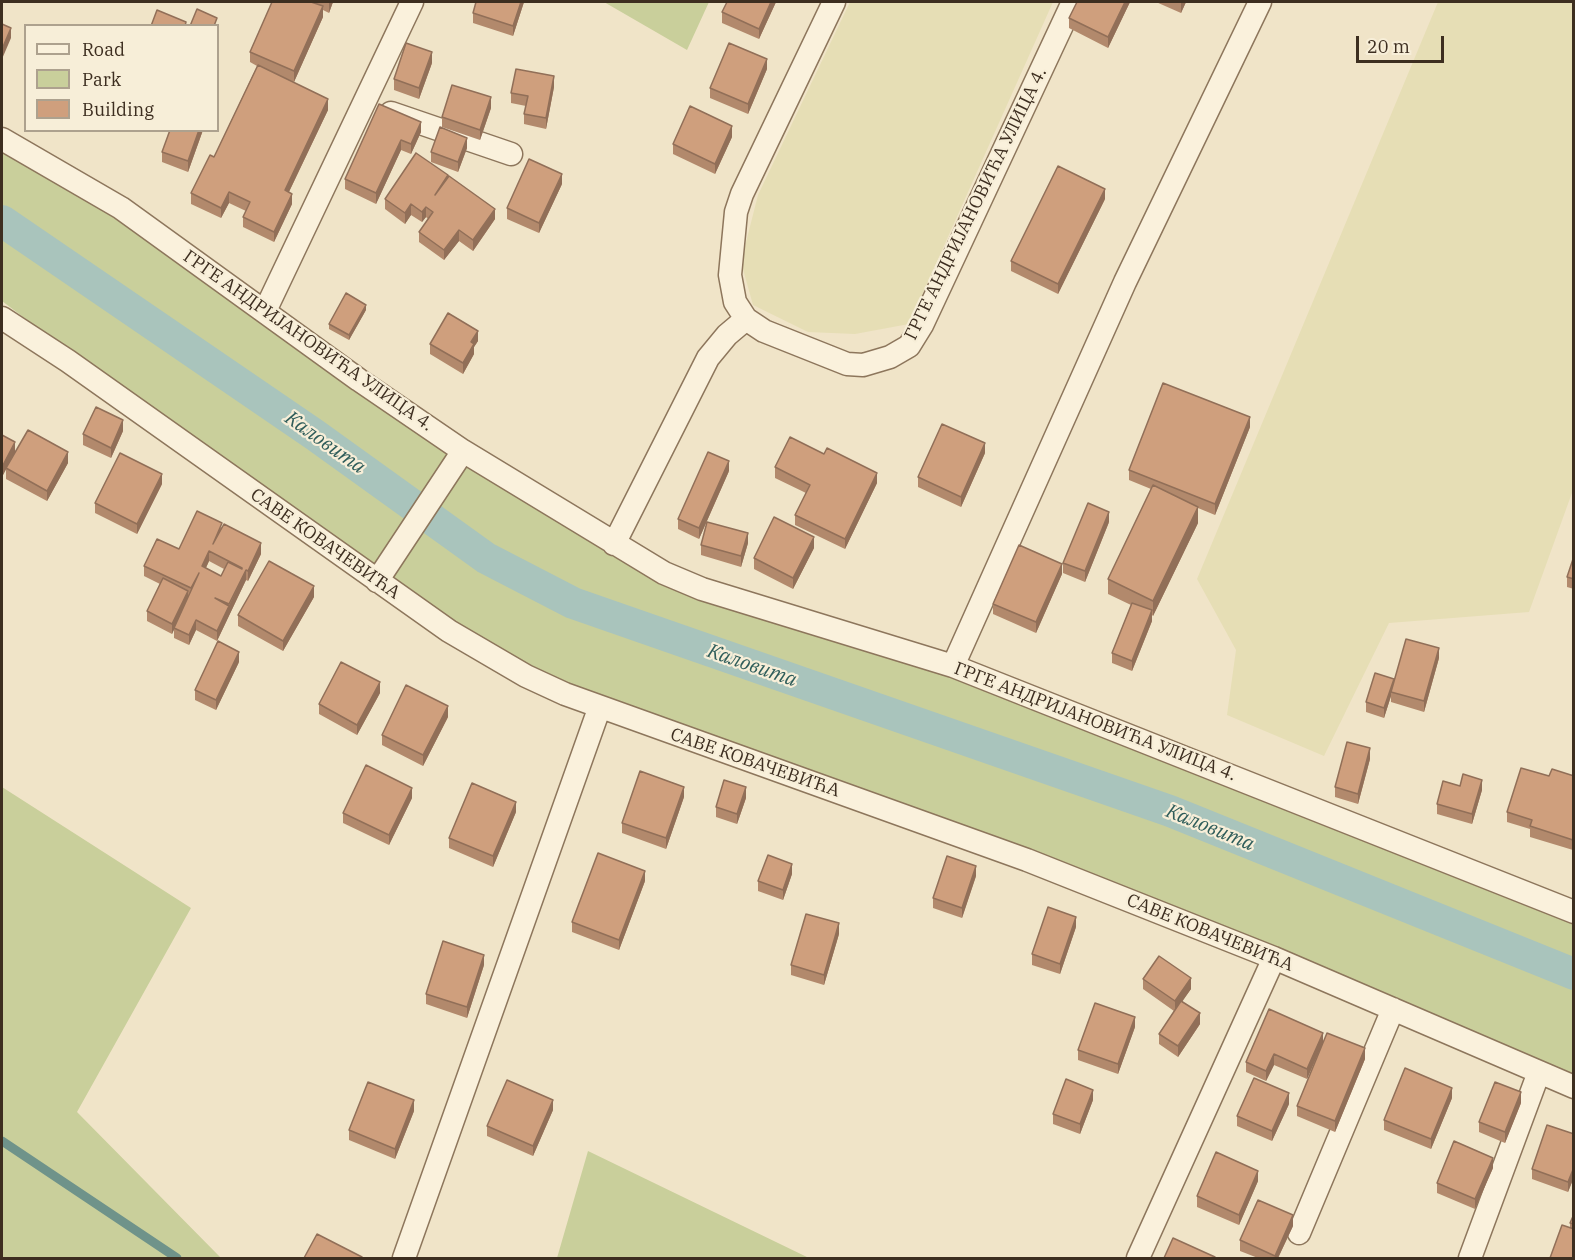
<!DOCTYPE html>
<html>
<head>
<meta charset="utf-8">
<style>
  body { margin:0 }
  #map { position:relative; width:1575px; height:1260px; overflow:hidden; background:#f0e4c8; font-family:"IBM Plex Serif",serif }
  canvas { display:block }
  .frame { position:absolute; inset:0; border:3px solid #3d2e20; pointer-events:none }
  .legend { position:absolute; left:24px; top:24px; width:195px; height:108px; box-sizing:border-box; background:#f7eed8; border:2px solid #ada18e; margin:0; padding:8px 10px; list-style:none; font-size:18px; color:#3d2e20 }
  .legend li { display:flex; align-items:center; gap:12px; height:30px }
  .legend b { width:30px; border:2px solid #ada18e }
  .scale { position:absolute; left:1356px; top:36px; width:88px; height:27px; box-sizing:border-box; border:3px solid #3d2e20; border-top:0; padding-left:8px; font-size:18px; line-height:21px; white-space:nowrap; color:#3d2e20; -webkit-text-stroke:4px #f7eed8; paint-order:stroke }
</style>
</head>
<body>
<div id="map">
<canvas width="1575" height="1260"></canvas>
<div class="frame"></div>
<ul class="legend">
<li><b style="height:8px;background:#faf1dc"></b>Road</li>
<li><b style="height:16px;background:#c9cf9b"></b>Park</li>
<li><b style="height:16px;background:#cf9f7d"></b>Building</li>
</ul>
<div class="scale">20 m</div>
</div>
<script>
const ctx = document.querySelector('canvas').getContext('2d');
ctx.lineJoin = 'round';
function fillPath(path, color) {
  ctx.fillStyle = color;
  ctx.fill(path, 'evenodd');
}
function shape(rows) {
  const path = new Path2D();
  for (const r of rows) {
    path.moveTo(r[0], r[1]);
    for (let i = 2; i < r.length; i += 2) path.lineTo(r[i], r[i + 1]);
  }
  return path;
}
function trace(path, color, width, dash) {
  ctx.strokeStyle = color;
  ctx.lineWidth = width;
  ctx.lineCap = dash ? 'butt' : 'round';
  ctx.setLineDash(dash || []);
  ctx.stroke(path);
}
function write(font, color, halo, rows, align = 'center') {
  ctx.font = font + ' "IBM Plex Serif",serif';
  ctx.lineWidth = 4.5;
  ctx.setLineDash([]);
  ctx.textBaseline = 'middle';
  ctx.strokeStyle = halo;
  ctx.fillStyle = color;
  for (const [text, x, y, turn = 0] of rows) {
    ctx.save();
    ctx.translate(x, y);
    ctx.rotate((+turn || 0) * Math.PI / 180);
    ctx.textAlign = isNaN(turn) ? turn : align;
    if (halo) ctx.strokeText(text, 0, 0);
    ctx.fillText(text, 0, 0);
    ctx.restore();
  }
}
fillPath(shape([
  [850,2,1053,2,909,324,855,334,808,332,753,305,741,262,758,195],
  [1438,2,1573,2,1573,490,1529,612,1389,623,1324,756,1227,715,1236,650,1197,579]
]), '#e6deb5');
fillPath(shape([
  [604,2,709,2,687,50],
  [2,139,664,573,953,666,1573,911,1573,1088,1229,941,526,676,139,405,2,301],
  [2,787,191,908,77,1112,221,1258,2,1258],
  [588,1151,809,1258,557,1258]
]), '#c9cf9b');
trace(shape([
  [2,1141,177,1258]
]), '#6f938a', 9);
trace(shape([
  [2,221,315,435,486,558,573,603,1170,811,1574,974]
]), '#a9c4bc', 32);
const minor = shape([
  [391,113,511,154],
  [2,139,121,208,359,380,463,451,664,573,702,589,953,666,1574,912],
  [265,311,412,2],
  [2,318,68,361,449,631,526,676,565,694,1027,860,1274,958,1574,1087],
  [746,319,735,302,730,275,736,212,742,194,834,2],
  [614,544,708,358,727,335,746,319,764,331,847,364,863,365,890,357,909,346,922,325,1073,2],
  [377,581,463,451],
  [953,666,1125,282,1260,2],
  [1299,1233,1393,1009],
  [404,1258,599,709],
  [1138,1258,1274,958],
  [1470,1258,1539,1072]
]);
trace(minor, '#8d765c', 25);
trace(minor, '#faf1dc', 22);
fillPath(shape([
  [272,2,333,2,329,13,323,10,323,17,294,82,261,67,328,110,289,192,292,204,274,242,243,227,243,217,246,211,229,203,221,218,191,204,191,193,214,157,257,66,250,62,250,52],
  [524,2,513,36,473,23,473,13],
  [776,2,759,39,722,23,722,12],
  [1077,2,1130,2,1108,48,1069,28,1069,18],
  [1156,2,1186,2,1181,13],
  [432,63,419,99,394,90,394,79],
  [767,69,748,114,710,98,710,88],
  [554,87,546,129,524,124,524,114,526,106,511,103,511,93],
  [379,104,421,132,411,154,401,150,376,204,345,189,345,179],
  [491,108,480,140,442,127,442,117],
  [203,130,188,172,162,162,162,152],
  [732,137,715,174,673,154,673,144],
  [467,148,458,172,431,162,431,152],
  [448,178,495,219,473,251,459,241,444,260,419,242,419,232,428,219,426,217,422,222,411,215,405,224,385,209,385,199],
  [562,184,539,233,507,219,507,208],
  [1105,199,1058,294,1011,271,1011,261],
  [366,310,349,340,329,329,329,324],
  [478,341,474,347,474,354,463,374,430,354,430,344],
  [1250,427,1215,515,1198,508,1198,523,1153,616,1152,615,1152,621,1132,671,1112,663,1112,653,1131,605,1108,594,1108,579,1151,489,1129,480,1129,470],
  [123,431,111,458,83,445,83,434],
  [2,435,15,453,68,463,47,501,6,479,6,468,2,477],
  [985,453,961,507,918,487,918,477],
  [775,467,877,483,845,549,795,525,795,515,806,493,775,478],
  [729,471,699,539,678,529,678,519],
  [162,484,137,534,95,513,95,503],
  [1109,522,1085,582,1063,573,1063,563],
  [222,527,261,554,248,581,246,580,217,641,196,630,189,645,174,638,174,629,172,634,147,621,147,611,160,584,144,576,144,566],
  [209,561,224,569,221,576,206,568],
  [748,543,741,567,701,555,701,545],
  [814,548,793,589,754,569,754,558],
  [1574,556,1574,589,1567,587,1567,577],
  [1062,574,1036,633,993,614,993,604],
  [314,597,283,651,238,626,238,615],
  [1439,658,1424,712,1391,702,1391,696,1384,718,1366,712,1366,702,1394,684],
  [239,662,216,710,195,700,195,690],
  [380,693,357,735,319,714,319,704],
  [448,717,423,766,382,745,382,735],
  [1370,759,1358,804,1335,797,1335,787],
  [1549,776,1574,776,1573,850,1530,837,1530,829,1507,822,1507,812],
  [1460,786,1482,790,1472,824,1437,814,1437,804],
  [684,797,666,849,622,833,622,823],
  [412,798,389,845,343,823,343,813],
  [746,798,737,824,716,817,716,807],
  [516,812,493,867,449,848,449,838],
  [792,874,783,900,758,891,758,881],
  [976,876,962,918,933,908,933,898],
  [645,881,619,950,572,932,572,922],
  [1076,927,1060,974,1032,965,1032,954],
  [839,934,824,985,791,975,791,965],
  [484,965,467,1018,426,1004,426,994],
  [1143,979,1191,989,1182,1001,1200,1024,1178,1057,1159,1044,1159,1034,1174,1011,1143,989],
  [1269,1009,1323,1043,1365,1059,1335,1132,1297,1116,1297,1106,1321,1047,1307,1079,1274,1065,1266,1081,1246,1072,1246,1062],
  [1135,1027,1118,1074,1078,1060,1078,1050],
  [1452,1098,1431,1149,1384,1130,1384,1120],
  [1093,1100,1080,1134,1053,1124,1053,1114],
  [1521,1103,1505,1143,1479,1132,1479,1122],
  [1289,1104,1272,1141,1237,1126,1237,1116],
  [553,1110,533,1156,487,1136,487,1126],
  [414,1111,395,1159,349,1140,349,1130],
  [1574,1134,1574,1177,1568,1192,1532,1179,1532,1169],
  [1493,1168,1475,1209,1437,1193,1437,1183],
  [1258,1181,1239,1225,1197,1207,1197,1196],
  [1574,1214,1574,1258,1570,1228,1570,1223],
  [1293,1226,1278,1258,1258,1258,1240,1251,1240,1240]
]), '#b2896c');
fillPath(shape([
  [329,2,333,2,329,13],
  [521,2,524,2,513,36,513,26],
  [771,2,776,2,759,39,759,29],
  [1125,2,1130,2,1108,48,1108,37],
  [1181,2,1186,2,1181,13],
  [323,6,323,17,294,82,294,71],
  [11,28,11,38,2,59,2,49],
  [432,52,432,63,419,99,419,88],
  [767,59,767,69,748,114,748,104],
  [554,76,554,87,546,129,546,118],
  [491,97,491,108,480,140,480,130],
  [328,99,328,110,285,200,285,190],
  [421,122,421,132,411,154,411,144],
  [732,126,732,137,715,174,715,164],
  [199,130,203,130,188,172,188,161],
  [467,138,467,148,458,172,458,162],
  [401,140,401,150,376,204,376,193],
  [562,174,562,184,539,233,539,223],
  [1105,189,1105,199,1058,294,1058,284],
  [229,192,229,203,221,218,221,208],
  [292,194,292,204,274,242,274,232],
  [411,204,411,215,405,224,405,213],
  [426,207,426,217,422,222,422,212],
  [495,209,495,219,473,251,473,240],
  [459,230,459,241,444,260,444,250],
  [366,305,366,310,349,340,349,335],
  [478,331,478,341,474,347,474,354,463,374,463,363,471,342],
  [1250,417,1250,427,1215,515,1215,504],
  [123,420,123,431,111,458,111,448],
  [15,442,15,453,2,477,2,467],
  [985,443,985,453,961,507,961,497],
  [68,452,68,463,47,501,47,491],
  [729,461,729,471,699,539,699,528],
  [877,473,877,483,845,549,845,539],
  [162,474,162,484,137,534,137,524],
  [1198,507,1198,523,1153,616,1153,601],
  [1109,512,1109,522,1085,582,1085,571],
  [748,533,748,543,741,567,741,556],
  [814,537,814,548,793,589,793,578],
  [261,543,261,554,248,581,248,571],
  [209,551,209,561,202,576,202,566],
  [1062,564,1062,574,1036,633,1036,622],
  [246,570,246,580,217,641,217,631],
  [314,586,314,597,283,651,283,641],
  [188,591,188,601,172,634,172,624],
  [1152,610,1152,621,1132,671,1132,661],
  [196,620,196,630,189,645,189,635],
  [1439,648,1439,658,1424,712,1424,701],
  [239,652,239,662,216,710,216,700],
  [1394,679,1394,689,1391,692,1391,696,1384,718,1384,708],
  [380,682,380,693,357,735,357,725],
  [448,706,448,717,423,766,423,755],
  [1370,748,1370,759,1358,804,1358,794],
  [1482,780,1482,790,1472,824,1472,814],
  [684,787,684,797,666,849,666,838],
  [746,787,746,798,737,824,737,814],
  [412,788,412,798,389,845,389,835],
  [516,802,516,812,493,867,493,856],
  [792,864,792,874,783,900,783,890],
  [976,866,976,876,962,918,962,908],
  [645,871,645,881,619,950,619,940],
  [1076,917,1076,927,1060,974,1060,964],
  [839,923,839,934,824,985,824,975],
  [484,955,484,965,467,1018,467,1007],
  [1191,978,1191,989,1175,1012,1175,1001],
  [1200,1013,1200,1024,1178,1057,1178,1046],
  [1135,1017,1135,1027,1118,1074,1118,1064],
  [1323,1033,1323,1043,1307,1079,1307,1069],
  [1365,1048,1365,1059,1335,1132,1335,1121],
  [1274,1054,1274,1065,1266,1081,1266,1071],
  [1452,1088,1452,1098,1431,1149,1431,1139],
  [1093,1090,1093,1100,1080,1134,1080,1124],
  [1521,1092,1521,1103,1505,1143,1505,1132],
  [1289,1093,1289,1104,1272,1141,1272,1131],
  [414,1100,414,1111,395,1159,395,1149],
  [553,1100,553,1110,533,1156,533,1146],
  [1493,1158,1493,1168,1475,1209,1475,1199],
  [1574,1167,1574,1177,1568,1192,1568,1182],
  [1258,1171,1258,1181,1239,1225,1239,1215],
  [1293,1215,1293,1226,1278,1258,1275,1258,1275,1256]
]), '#916f58');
const building = shape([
  [272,2,311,2,323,6,294,71,250,52,272,2],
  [476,2,521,2,513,26,473,13,476,2],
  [727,2,771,2,759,29,722,12,727,2],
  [1077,2,1125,2,1108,37,1069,18,1077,2],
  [197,9,217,18,214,26,190,26,197,9],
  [157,10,186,22,185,26,151,26,157,10],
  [2,24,11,28,2,49,2,24],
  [406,43,432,52,419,88,394,79,406,43],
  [729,43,767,59,748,104,710,88,729,43],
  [258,65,328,99,285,190,292,194,274,232,243,217,250,202,229,192,221,208,191,193,210,155,214,157,258,65],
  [516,69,554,76,546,118,524,114,528,96,511,93,516,69],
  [452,85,491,97,480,130,442,117,452,85],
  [379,104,421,122,411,144,401,140,376,193,345,179,379,104],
  [690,106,732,126,715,164,673,144,690,106],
  [440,127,467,138,458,162,431,152,440,127],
  [170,130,199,130,188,161,162,152,170,130],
  [416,153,448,175,435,195,449,176,495,209,473,240,459,230,444,250,419,232,433,212,426,207,422,212,411,204,405,213,385,199,416,153],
  [529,159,562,174,539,223,507,208,529,159],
  [1058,166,1105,189,1058,284,1011,261,1058,166],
  [346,293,366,305,349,335,329,324,346,293],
  [448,313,478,331,471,342,474,344,463,363,430,344,448,313],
  [1163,383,1250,417,1215,504,1129,470,1163,383],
  [96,407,123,420,111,448,83,434,96,407],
  [942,424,985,443,961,497,918,477,942,424],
  [28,430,68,452,47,491,6,468,28,430],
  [2,435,15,442,2,467,2,435],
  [790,437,824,454,827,448,877,473,845,539,795,515,810,485,775,467,790,437],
  [708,452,729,461,699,528,678,519,708,452],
  [120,453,162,474,137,524,95,503,120,453],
  [1153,485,1198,507,1153,601,1108,579,1153,485],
  [1088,503,1109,512,1085,571,1063,563,1088,503],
  [197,511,222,523,213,544,224,524,261,543,248,571,246,570,229,604,215,598,229,606,217,631,196,620,189,635,174,628,199,573,191,588,144,566,157,539,179,549,197,511],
  [209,551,242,568,242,569,228,562,221,576,202,566,209,551],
  [774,517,814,537,793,578,754,558,774,517],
  [707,522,748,533,741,556,701,545,707,522],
  [1019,545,1062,564,1036,622,993,604,1019,545],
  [1574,556,1574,579,1567,577,1574,556],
  [269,561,314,586,283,641,238,615,269,561],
  [163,578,188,591,172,624,147,611,163,578],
  [1132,603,1152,610,1132,661,1112,653,1132,603],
  [1406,639,1439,648,1424,701,1391,692,1406,639],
  [218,641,239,652,216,700,195,690,218,641],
  [341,662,380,682,357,725,319,704,341,662],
  [1375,673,1394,679,1384,708,1366,702,1375,673],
  [406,685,448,706,423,755,382,735,406,685],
  [1347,742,1370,748,1358,794,1335,787,1347,742],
  [366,765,412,788,389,835,343,813,366,765],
  [1521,768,1549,776,1552,769,1574,776,1573,840,1530,826,1532,820,1507,812,1521,768],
  [640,771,684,787,666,838,622,823,640,771],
  [1463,774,1482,780,1472,814,1437,804,1443,781,1460,786,1463,774],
  [724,780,746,787,737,814,716,807,724,780],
  [472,783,516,802,493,856,449,838,472,783],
  [598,853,645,871,619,940,572,922,598,853],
  [768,855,792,864,783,890,758,881,768,855],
  [947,856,976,866,962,908,933,898,947,856],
  [1048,907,1076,917,1060,964,1032,954,1048,907],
  [806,914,839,923,824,975,791,965,806,914],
  [443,941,484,955,467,1007,426,994,443,941],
  [1159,956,1191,978,1175,1001,1143,979,1159,956],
  [1181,1001,1200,1013,1178,1046,1159,1034,1181,1001],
  [1095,1003,1135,1017,1118,1064,1078,1050,1095,1003],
  [1269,1009,1323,1033,1307,1069,1274,1054,1266,1071,1246,1062,1269,1009],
  [1327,1033,1365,1048,1335,1121,1297,1106,1327,1033],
  [1405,1068,1452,1088,1431,1139,1384,1120,1405,1068],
  [1254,1078,1289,1093,1272,1131,1237,1116,1254,1078],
  [1066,1079,1093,1090,1080,1124,1053,1114,1066,1079],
  [507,1080,553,1100,533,1146,487,1126,507,1080],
  [368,1082,414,1100,395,1149,349,1130,368,1082],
  [1495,1082,1521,1092,1505,1132,1479,1122,1495,1082],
  [1547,1125,1574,1134,1574,1167,1568,1182,1532,1169,1547,1125],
  [1454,1141,1493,1158,1475,1199,1437,1183,1454,1141],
  [1216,1152,1258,1171,1239,1215,1197,1196,1216,1152],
  [1258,1200,1293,1215,1275,1256,1240,1240,1258,1200],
  [1574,1214,1574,1224,1570,1223,1574,1214],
  [1562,1225,1574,1229,1574,1258,1550,1258,1562,1225],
  [317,1234,362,1257,362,1258,304,1258,317,1234],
  [1173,1238,1215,1257,1214,1258,1164,1258,1173,1238]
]);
fillPath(building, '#cf9f7d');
trace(building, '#916f58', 1.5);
write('18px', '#3d2e20', '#f7eed8', [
  ["ГРГЕ АНДРИЈАНОВИЋА УЛИЦА 4.",976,204,-64],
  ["ГРГЕ АНДРИЈАНОВИЋА УЛИЦА 4.",308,341,35],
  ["САВЕ КОВАЧЕВИЋА",325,544,35],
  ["ГРГЕ АНДРИЈАНОВИЋА УЛИЦА 4.",1095,722,21],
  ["САВЕ КОВАЧЕВИЋА",755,763,19],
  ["САВЕ КОВАЧЕВИЋА",1210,933,22]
]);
write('italic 20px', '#2f5d5a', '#f7eed8', [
  ["Каловита",325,443,35],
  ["Каловита",752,666,19],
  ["Каловита",1210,828,22]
]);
</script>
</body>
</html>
